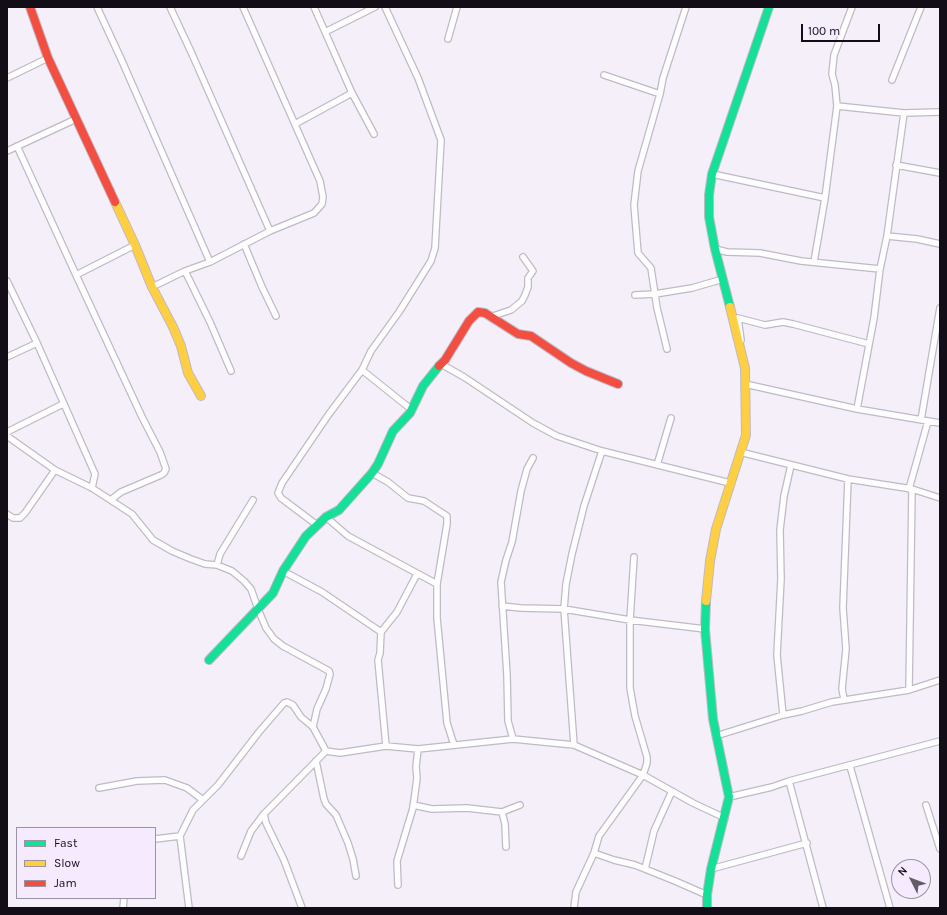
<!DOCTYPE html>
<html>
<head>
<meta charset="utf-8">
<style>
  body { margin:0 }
  #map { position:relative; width:947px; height:915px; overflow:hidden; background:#f5effa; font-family:Karla,sans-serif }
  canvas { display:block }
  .frame { position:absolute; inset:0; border:8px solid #120d16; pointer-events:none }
  .legend { position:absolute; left:16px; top:827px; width:140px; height:72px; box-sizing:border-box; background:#f6eaff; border:1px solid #9b92a2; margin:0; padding:5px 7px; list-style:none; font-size:12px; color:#120d16 }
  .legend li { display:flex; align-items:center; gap:8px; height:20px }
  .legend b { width:20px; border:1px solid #9b92a2 }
  .north { position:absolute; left:891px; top:859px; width:40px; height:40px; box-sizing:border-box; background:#f6eaff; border:1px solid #9b92a2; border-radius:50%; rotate:312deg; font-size:11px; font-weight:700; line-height:16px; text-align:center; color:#120d16 }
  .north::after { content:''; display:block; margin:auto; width:14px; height:18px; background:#615c66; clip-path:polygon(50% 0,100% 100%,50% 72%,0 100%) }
  .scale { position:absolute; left:801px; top:24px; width:79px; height:18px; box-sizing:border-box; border:2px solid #120d16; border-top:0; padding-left:5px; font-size:12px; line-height:14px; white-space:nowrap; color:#120d16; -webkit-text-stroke:3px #f6eaff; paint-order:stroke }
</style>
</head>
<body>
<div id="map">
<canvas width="947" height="915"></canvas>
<div class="frame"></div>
<ul class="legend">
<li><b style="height:5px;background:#16e098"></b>Fast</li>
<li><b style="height:5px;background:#ffcf43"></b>Slow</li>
<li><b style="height:5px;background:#f24e42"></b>Jam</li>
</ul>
<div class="north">N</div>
<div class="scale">100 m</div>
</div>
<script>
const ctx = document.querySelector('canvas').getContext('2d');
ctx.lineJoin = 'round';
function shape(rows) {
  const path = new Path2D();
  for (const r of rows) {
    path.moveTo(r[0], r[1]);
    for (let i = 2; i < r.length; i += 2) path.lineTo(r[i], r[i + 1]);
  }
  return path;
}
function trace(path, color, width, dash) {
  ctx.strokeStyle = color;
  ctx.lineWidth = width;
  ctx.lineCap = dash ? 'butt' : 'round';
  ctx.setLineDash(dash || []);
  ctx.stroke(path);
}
const street = shape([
  [97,7,122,61,210,262],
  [170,7,192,54,270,231],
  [314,7,352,93,374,134],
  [325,32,375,7],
  [448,39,457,7],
  [604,75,660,94],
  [7,78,48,58],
  [892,80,921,7],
  [837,106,904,113,940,112],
  [295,124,352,93],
  [17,146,76,275,135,245],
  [7,151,76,119],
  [896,165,940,173],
  [712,174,825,198],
  [887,236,917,239,940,244],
  [244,244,262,287,276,316],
  [715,249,727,252,760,253,801,261,880,269],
  [814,262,825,198,837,106,835,85,832,74,834,55,852,7],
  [185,271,210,322,231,371],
  [76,275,142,417,160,452,166,469,164,473,161,475,121,492,112,499],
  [7,281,37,343,95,474,92,488],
  [152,287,185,271,210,262,270,231,314,213,322,204,323,197,320,181,243,7],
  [635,295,655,294,692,288,723,279],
  [490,317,511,310,522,301,525,295,528,287,528,278,533,271,523,257],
  [741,340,738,318,765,325,783,322,793,324,869,344],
  [667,349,657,308,651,268,638,253,634,205,638,171,660,94,663,78,686,7],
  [7,357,37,343],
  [441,364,464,377,533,423,557,436,602,451,730,483],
  [362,370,412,410],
  [745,384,857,409,940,423],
  [857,409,874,318,880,269,887,236,904,113],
  [921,420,940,308],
  [7,432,63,404],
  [7,436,55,470,92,488,132,514,153,540,172,551,191,559,205,564,217,565,232,571,244,581,251,589,258,609,266,628,274,639,283,646,329,671,330,674,326,689,317,709,313,727],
  [740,452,848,479,912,489,940,498],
  [657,465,671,418],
  [372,473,388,482,408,498,424,501,447,516,447,524,437,584,437,618,447,723,454,745],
  [909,489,928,421],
  [7,514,13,518,20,518,25,513,55,470],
  [326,517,348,536,437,584],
  [317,525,281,498,278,493,282,483,329,414,362,370,371,351,399,312,431,261,435,248,441,140,418,78,385,7],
  [217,565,220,554,253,500],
  [283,571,322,592,381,632,380,653,378,660,386,746],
  [502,606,521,608,564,609,630,620,705,629],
  [381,632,397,612,417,574],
  [909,690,912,489],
  [844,699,842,689,846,649,843,608,848,479],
  [783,715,777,655,781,579,780,530,784,496,791,465],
  [716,736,783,715,802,711,832,702,909,690,940,680],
  [513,739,508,721,507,675,501,582,506,560,512,542,521,491,527,469,533,458],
  [574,745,564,609,566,584,572,554,584,506,602,451],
  [326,751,340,753,386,746,418,749,513,739,574,745,643,775,693,803,725,818],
  [316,761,324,799,326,804,336,815,348,843,353,859,356,876],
  [850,766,890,908],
  [789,781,823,908],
  [99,788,137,781,165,780,187,788,203,800],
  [729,797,772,787,789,781,940,741],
  [413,805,432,809,467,808,502,812,520,805],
  [926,805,940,849],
  [502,812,505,824,506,847],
  [264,814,266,823,284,860,302,908],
  [155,839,180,836],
  [594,853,614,860,635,865,675,881,707,895],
  [241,856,251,831,264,814,326,751],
  [645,869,654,831,672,791],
  [711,869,807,843],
  [398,885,397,861,413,808,417,778,416,767,418,749],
  [123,908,124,898],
  [189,908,180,836,193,810,218,785,259,732,284,703,287,702,293,705,301,717,313,727,326,751],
  [574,908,576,892,594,853,599,836,643,775,647,763,647,757,635,716,630,688,630,620,634,557]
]);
const fast = shape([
  [730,307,715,249,709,217,709,195,712,174,769,7],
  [706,601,705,629,713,719,729,797,711,869,707,895,707,908],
  [209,660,273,593,283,571,306,536,326,517,339,510,372,473,378,464,393,431,410,413,423,386,439,366]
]);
const slow = shape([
  [115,202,135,245,152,287,173,327,181,346,188,373,201,396],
  [706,601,710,561,716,529,746,435,745,368,730,307]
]);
const jam = shape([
  [30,7,48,58,115,202],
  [439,366,445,360,469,321,478,312,485,313,518,334,531,336,571,363,586,371,618,384]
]);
trace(street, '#bfbac4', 8);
trace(fast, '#bfbac4', 10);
trace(slow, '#bfbac4', 10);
trace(jam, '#bfbac4', 10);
trace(street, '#fefdfe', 5.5);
trace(fast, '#16e098', 8);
trace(slow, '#ffcf43', 8);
trace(jam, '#f24e42', 8);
</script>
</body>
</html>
